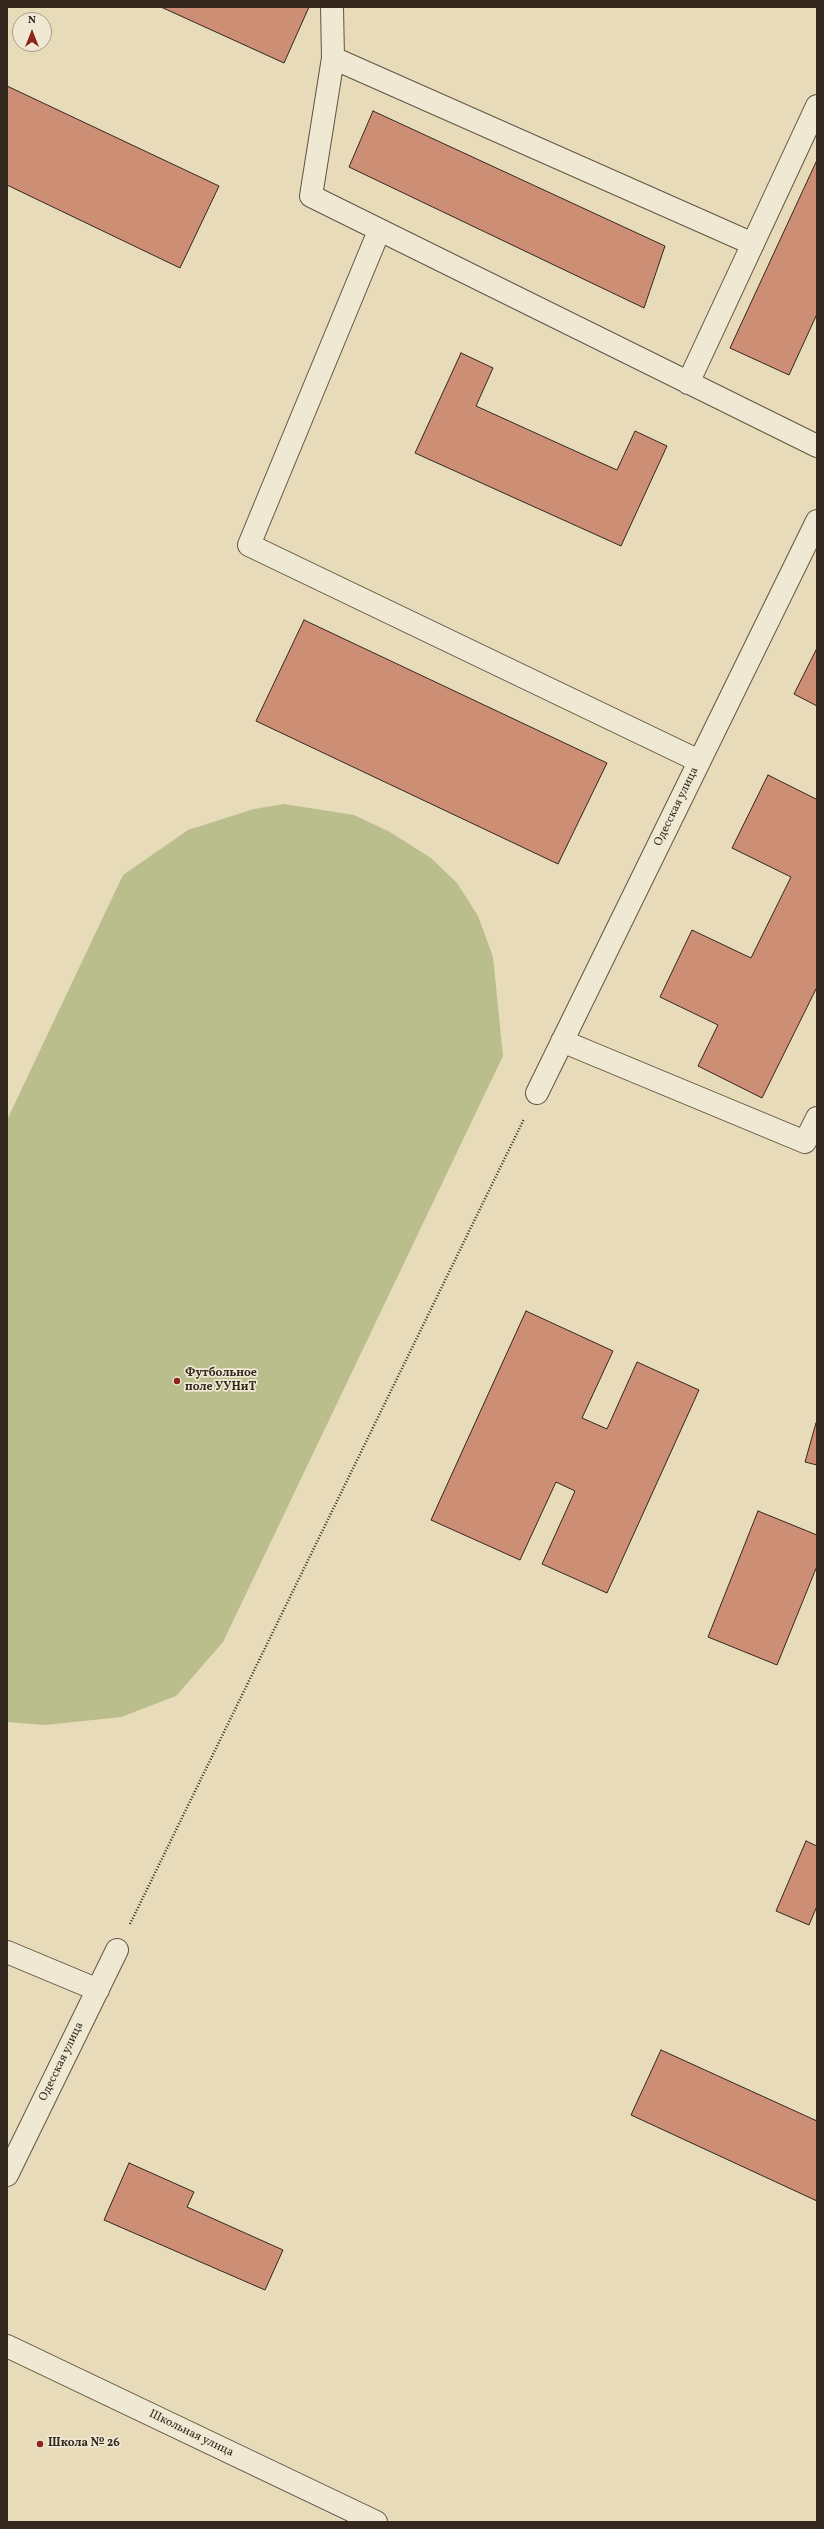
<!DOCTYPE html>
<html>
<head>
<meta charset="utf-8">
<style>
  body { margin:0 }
  #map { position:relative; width:824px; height:2529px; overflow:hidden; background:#e7dbb9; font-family:Vollkorn,serif }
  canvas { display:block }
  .frame { position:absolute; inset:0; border:8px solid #34271e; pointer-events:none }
  .north { position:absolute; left:12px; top:12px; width:40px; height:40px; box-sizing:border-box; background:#efe8d2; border:1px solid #a49b8a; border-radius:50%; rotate:0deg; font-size:11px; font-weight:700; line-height:16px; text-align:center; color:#34271e }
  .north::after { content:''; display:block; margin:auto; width:14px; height:18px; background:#8f2418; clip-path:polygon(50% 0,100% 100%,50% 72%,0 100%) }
</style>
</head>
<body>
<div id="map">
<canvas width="824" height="2529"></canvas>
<div class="frame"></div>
<div class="north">N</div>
</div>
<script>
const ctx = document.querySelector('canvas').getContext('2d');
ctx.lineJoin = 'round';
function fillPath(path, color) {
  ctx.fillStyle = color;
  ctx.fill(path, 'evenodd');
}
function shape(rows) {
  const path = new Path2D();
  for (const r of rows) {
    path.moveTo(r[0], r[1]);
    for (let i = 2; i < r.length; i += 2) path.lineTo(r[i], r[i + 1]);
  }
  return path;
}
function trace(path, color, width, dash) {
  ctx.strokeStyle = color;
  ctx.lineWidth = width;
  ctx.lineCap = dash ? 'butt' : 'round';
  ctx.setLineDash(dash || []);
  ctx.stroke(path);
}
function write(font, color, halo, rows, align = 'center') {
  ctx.font = font + ' Vollkorn,serif';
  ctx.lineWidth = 3.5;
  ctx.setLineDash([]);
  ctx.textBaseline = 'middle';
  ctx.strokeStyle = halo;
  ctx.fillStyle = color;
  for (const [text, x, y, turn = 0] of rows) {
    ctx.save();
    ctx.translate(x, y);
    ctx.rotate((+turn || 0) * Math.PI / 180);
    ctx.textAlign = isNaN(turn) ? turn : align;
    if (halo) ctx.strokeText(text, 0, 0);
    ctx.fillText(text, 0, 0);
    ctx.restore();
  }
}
fillPath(shape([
  [284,804,354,815,390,832,431,858,457,883,478,916,493,957,503,1056,223,1642,176,1696,121,1717,45,1725,7,1722,7,1120,123,875,188,830,254,809]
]), '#babe8c');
const building = shape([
  [161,7,309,7,284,63,161,7],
  [7,86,219,186,180,268,7,185,7,86],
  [373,111,665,246,644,308,349,167,373,111],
  [817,160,817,314,789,375,730,348,817,160],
  [461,353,493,368,476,406,617,470,635,431,667,446,621,546,415,453,461,353],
  [304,620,607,763,558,864,256,721,304,620],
  [817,648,817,706,794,694,817,648],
  [768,775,816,799,817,796,817,987,762,1098,698,1066,718,1025,660,997,692,930,751,958,791,877,732,848,768,775],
  [526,1311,613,1351,582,1418,607,1429,637,1362,699,1390,607,1593,542,1564,575,1491,556,1482,520,1560,431,1520,526,1311],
  [816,1423,817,1423,817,1465,805,1462,816,1423],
  [758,1511,817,1535,817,1566,777,1665,708,1637,758,1511],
  [806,1841,817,1846,817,1906,809,1925,776,1911,806,1841],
  [661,2050,817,2121,817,2201,631,2115,661,2050],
  [129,2163,194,2192,187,2207,283,2250,265,2290,104,2220,129,2163]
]);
fillPath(building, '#cd8e76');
trace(building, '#34271e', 1);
const minor = shape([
  [332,7,333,58,753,244],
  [333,58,311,196,817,446],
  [379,231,249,545,699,761],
  [688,383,817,106],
  [562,1041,805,1142,817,1118],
  [537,1093,817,521],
  [7,1952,98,1990],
  [7,2175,117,1950],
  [7,2346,376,2522]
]);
trace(minor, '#615445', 24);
trace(shape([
  [130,1924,524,1119]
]), '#34271e', 2.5, [1, 2]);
trace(minor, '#efe8d2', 22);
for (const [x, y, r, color] of [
  [177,1381,4,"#8f2418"],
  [40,2444,4,"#8f2418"]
]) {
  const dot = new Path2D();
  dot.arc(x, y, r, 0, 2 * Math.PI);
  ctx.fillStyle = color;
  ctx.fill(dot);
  trace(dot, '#efe8d2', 1.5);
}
write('12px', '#34271e', '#efe8d2', [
  ["Одесская улица",677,807,-64],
  ["Одесская улица",62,2062,-64],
  ["Школьная улица",191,2434,26]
]);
write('bold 12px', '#34271e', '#efe8d2', [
  ["Футбольное",185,1374],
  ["поле УУНиТ",185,1388],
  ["Школа № 26",48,2444]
], 'left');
</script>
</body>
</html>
